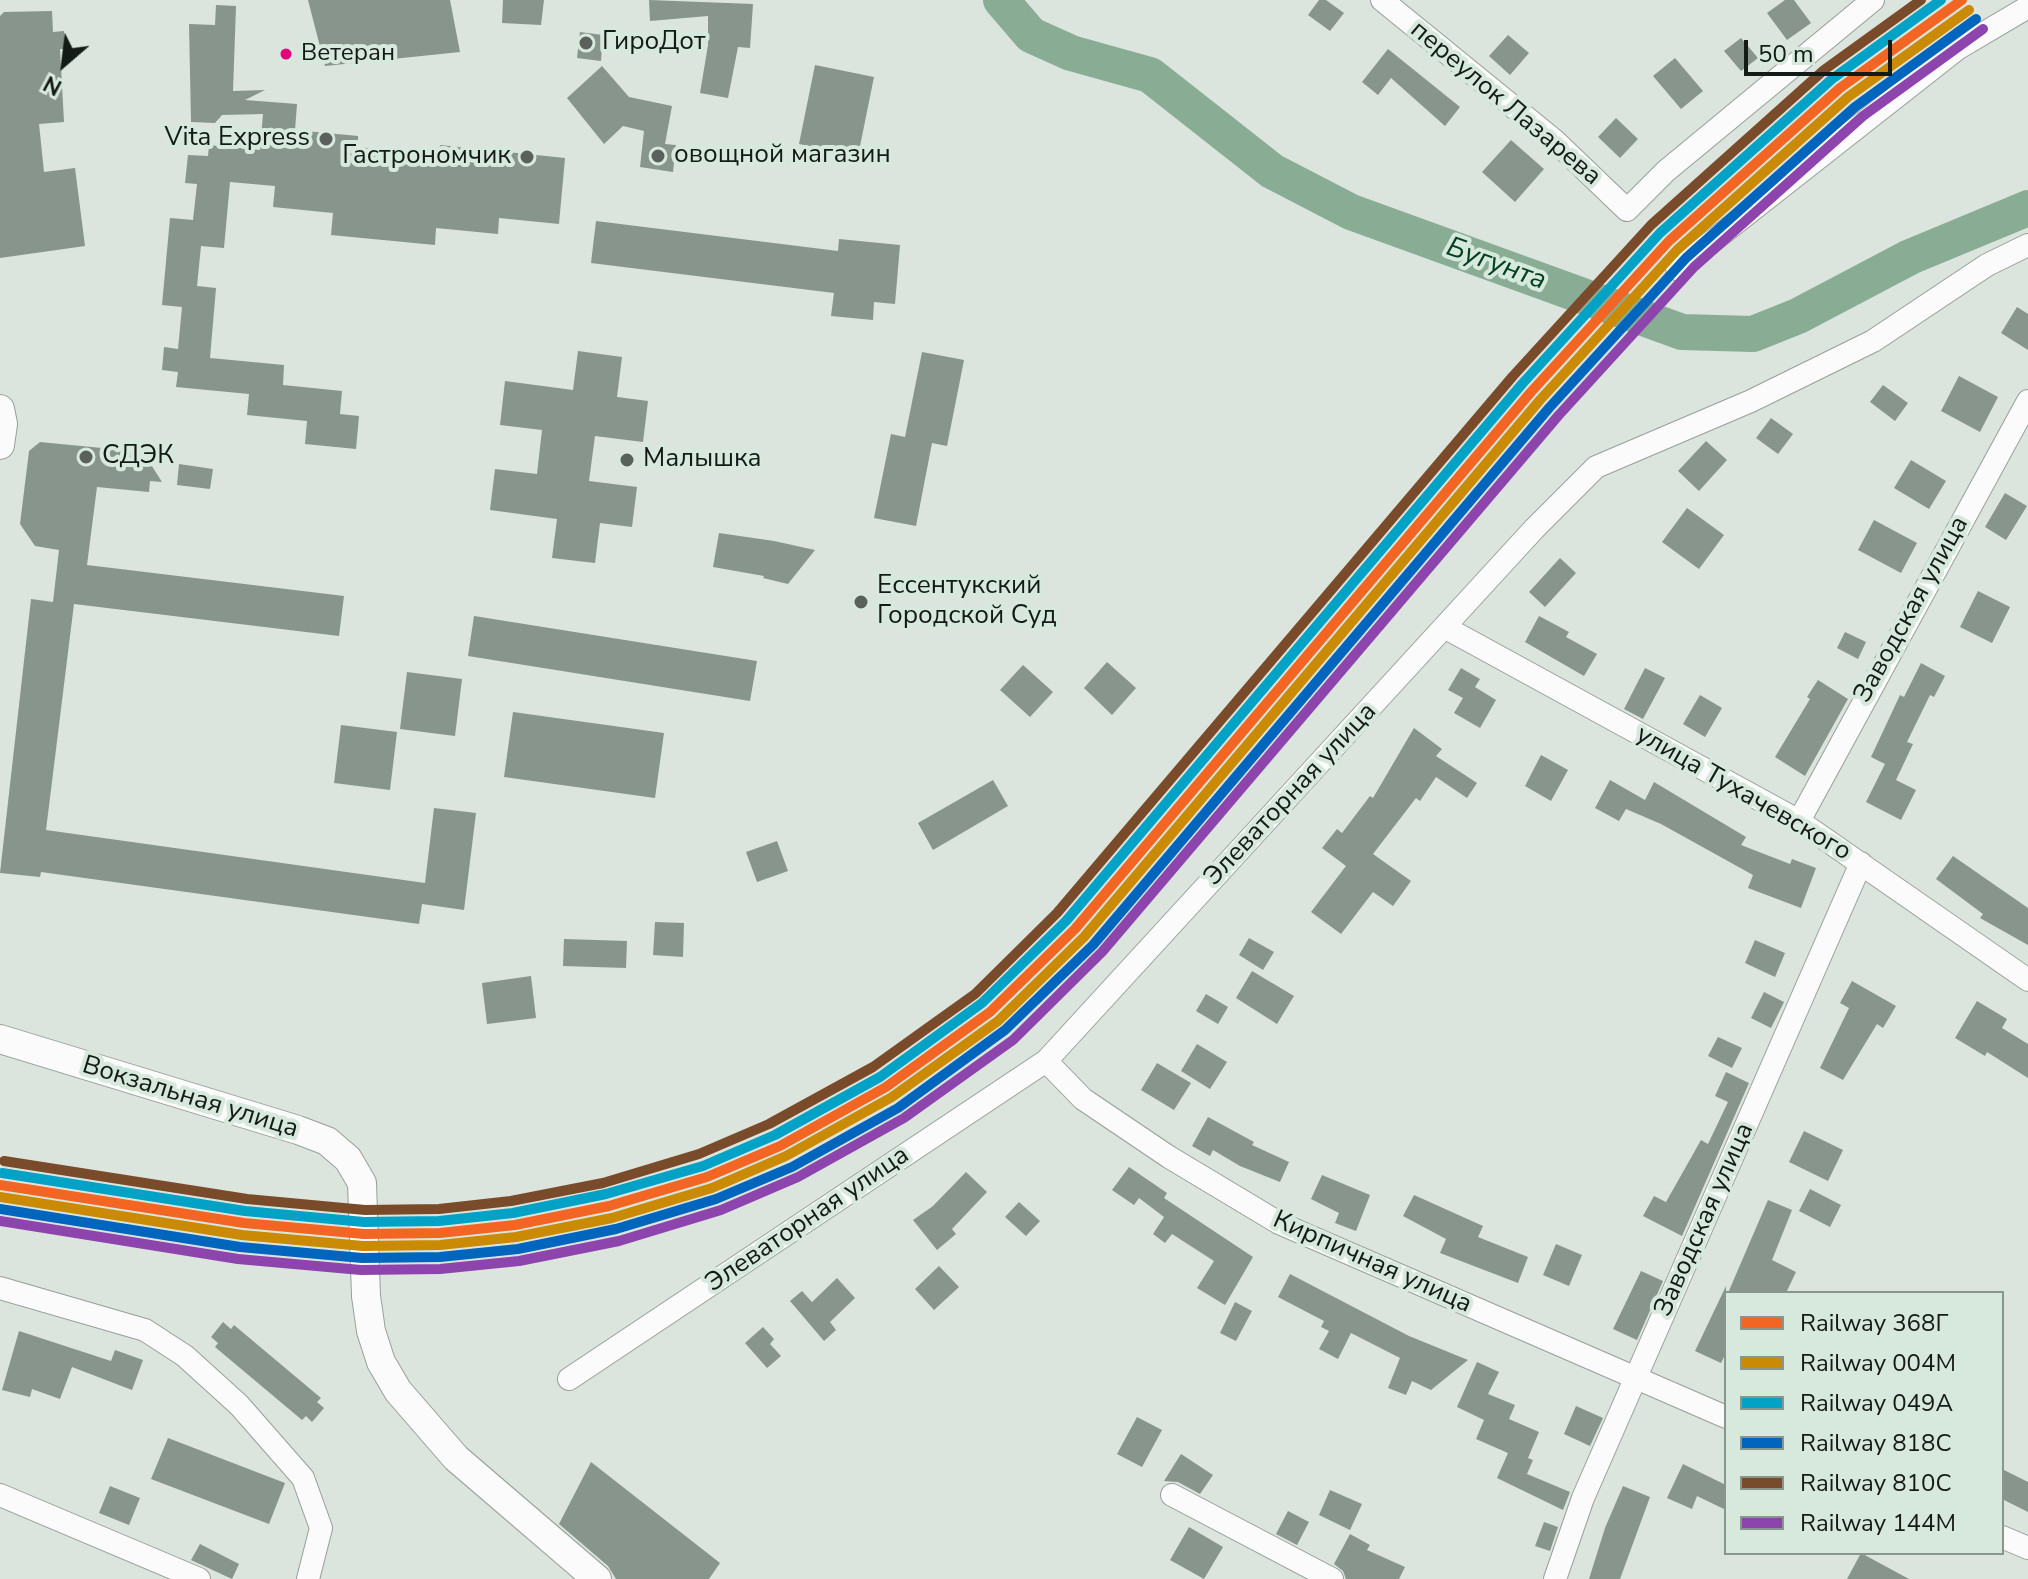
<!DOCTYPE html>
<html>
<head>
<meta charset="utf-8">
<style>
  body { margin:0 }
  #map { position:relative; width:2028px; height:1579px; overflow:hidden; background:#dbe4dd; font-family:"Nunito Sans",sans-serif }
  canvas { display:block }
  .legend { position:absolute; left:1724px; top:1291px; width:280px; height:264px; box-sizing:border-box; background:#d7e8dc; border:2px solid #89968d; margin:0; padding:10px 14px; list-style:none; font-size:24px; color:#141a16 }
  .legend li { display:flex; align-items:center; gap:16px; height:40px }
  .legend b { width:40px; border:2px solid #89968d }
  .north { position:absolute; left:24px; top:24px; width:80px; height:80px; -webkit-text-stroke:6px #d7e8dc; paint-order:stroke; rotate:208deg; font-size:22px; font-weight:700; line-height:32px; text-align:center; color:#141a16 }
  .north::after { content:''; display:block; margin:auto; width:28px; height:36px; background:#141a16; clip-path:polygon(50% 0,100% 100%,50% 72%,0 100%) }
  .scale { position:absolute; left:1744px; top:40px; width:148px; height:36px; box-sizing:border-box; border:4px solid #141a16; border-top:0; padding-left:10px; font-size:24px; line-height:28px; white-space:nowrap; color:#141a16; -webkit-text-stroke:6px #d7e8dc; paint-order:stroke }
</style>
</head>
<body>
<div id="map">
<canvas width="2028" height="1579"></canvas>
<ul class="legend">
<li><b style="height:10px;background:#f26522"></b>Railway 368Г</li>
<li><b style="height:10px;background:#ca8a04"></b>Railway 004М</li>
<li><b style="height:10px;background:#01a2c5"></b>Railway 049А</li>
<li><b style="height:10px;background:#0065bd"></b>Railway 818С</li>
<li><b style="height:10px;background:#7a4b2a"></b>Railway 810С</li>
<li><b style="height:10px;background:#8e44ad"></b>Railway 144М</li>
</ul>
<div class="north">N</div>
<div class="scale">50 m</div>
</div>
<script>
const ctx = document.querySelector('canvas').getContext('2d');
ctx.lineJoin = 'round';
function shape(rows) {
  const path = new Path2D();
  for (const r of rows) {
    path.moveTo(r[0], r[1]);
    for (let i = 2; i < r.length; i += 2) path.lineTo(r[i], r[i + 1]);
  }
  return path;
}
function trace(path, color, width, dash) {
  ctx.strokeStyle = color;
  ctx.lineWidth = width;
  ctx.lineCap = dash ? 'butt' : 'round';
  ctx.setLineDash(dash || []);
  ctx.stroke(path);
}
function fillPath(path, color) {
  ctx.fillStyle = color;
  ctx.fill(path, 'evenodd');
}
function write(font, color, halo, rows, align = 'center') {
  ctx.font = font + ' "Nunito Sans",sans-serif';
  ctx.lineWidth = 8;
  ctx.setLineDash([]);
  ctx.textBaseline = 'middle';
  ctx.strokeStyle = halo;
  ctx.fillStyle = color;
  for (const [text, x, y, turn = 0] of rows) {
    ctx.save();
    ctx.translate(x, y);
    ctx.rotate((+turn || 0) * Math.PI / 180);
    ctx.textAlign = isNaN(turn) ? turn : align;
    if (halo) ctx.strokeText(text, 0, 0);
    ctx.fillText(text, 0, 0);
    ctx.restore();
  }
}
trace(shape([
  [1001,0,1031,35,1071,53,1150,75,1272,171,1351,212,1682,332,1753,334,1798,316,1910,257,2028,208]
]), '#89ad94', 36);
fillPath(shape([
  [308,0,450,0,460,52,325,66],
  [503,0,544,0,541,25,502,23],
  [649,0,753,4,750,48,738,47,728,98,700,93,708,45,708,16,650,21],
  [1319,0,1326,0,1344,13,1330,31,1308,15],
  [1785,0,1794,0,1811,23,1787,40,1767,13],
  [216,5,236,6,233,91,265,90,245,100,297,104,295,130,358,136,358,147,439,155,440,145,565,158,559,224,499,218,498,234,436,228,435,245,331,235,333,213,273,207,275,186,230,182,224,248,201,246,197,286,216,288,210,358,284,365,283,385,342,391,340,414,359,416,356,449,305,444,307,421,247,415,249,394,176,387,178,372,162,370,164,347,178,349,182,307,162,305,170,218,193,220,197,184,185,183,188,155,208,156,209,145,260,150,263,114,222,115,215,123,191,122,189,24,215,25],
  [52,11,53,32,64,31,65,49,60,49,64,122,39,124,44,172,75,168,85,246,0,258,0,16,4,12],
  [580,32,603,35,601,61,577,58],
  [1508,35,1529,53,1510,75,1489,56],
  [1741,38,1758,58,1741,71,1724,51],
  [1388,49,1460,107,1445,126,1391,78,1378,95,1362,82],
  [1675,58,1703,91,1681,109,1653,76],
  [815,65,874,77,858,156,799,144],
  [602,66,629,97,672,106,665,144,676,145,673,172,640,167,644,131,623,126,604,144,567,98],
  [1616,118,1638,139,1620,158,1598,137],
  [1511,140,1544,169,1515,202,1482,172],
  [596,221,838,251,839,239,900,245,895,304,874,302,873,320,831,316,834,293,591,263],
  [2017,307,2028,314,2028,350,2001,333],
  [578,351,622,357,617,397,648,401,643,442,595,436,589,481,637,487,632,527,600,523,595,563,552,558,557,519,490,510,495,469,537,474,542,430,500,425,505,381,573,390],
  [922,352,964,360,947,446,932,443,916,526,874,518,891,434,905,437],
  [1959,376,1998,397,1980,432,1941,411],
  [1883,385,1908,403,1895,421,1870,402],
  [1771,418,1793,434,1778,454,1756,438],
  [1706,441,1727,460,1699,491,1678,471],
  [40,442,143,452,162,482,150,481,149,492,97,487,87,565,344,596,339,636,74,604,46,830,425,883,434,808,476,813,464,910,422,904,419,924,41,872,40,877,0,873,31,599,53,602,59,550,35,546,20,524,29,451],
  [1911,460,1946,481,1929,509,1894,488],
  [179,464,213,469,210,489,177,485],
  [2005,493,2027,506,2006,540,1985,527],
  [1687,508,1724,535,1699,569,1662,542],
  [1874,520,1917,543,1901,573,1858,550],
  [719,533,774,541,815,550,788,584,763,578,764,576,713,567],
  [1560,558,1576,573,1545,607,1529,592],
  [1978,591,2010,607,1992,643,1960,627],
  [474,616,757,661,750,701,468,656],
  [1539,616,1569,632,1566,637,1597,654,1584,676,1525,642],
  [1845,632,1866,642,1858,659,1837,648],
  [1107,662,1136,688,1112,715,1084,688],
  [1921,663,1945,676,1934,697,1930,695,1907,742,1913,744,1896,780,1916,790,1901,820,1866,802,1885,764,1871,757,1900,695,1904,697],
  [1023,665,1053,692,1030,717,1000,690],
  [1461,668,1480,679,1475,687,1496,700,1480,728,1454,713,1463,698,1448,690],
  [1645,668,1665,678,1643,719,1624,709],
  [407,672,462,679,455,736,400,729],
  [1818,680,1848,699,1805,776,1775,757,1810,699,1807,697],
  [1700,695,1722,708,1705,737,1683,724],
  [513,712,664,733,655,798,504,777],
  [341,725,397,732,390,790,334,783],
  [1414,728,1442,749,1436,756,1477,783,1467,798,1436,777,1420,801,1416,798,1373,854,1411,881,1393,906,1373,892,1341,934,1311,912,1346,866,1322,848,1337,829,1342,833,1370,796,1373,798],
  [1541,755,1568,770,1551,801,1525,786],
  [993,780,1008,806,933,850,918,823],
  [1610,780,1645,800,1654,782,1746,837,1741,845,1790,864,1792,859,1816,868,1801,908,1748,888,1753,875,1661,824,1626,809,1619,821,1595,808],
  [777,841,788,871,757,882,746,852],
  [1953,856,2028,908,2028,945,1980,918,1983,914,1936,879],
  [655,922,684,923,683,957,653,955],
  [1249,938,1274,952,1263,970,1239,955],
  [564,939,627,941,626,968,563,966],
  [1755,940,1785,953,1775,977,1745,963],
  [1252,971,1294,996,1277,1024,1236,998],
  [531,976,536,1018,487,1024,482,983],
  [1852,981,1896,1006,1883,1028,1877,1024,1843,1080,1820,1068,1849,1008,1840,1003],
  [1764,992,1784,1002,1771,1028,1751,1018],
  [1206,994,1228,1007,1218,1024,1196,1011],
  [1977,1001,2007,1019,2002,1028,2028,1044,2028,1078,1987,1052,1985,1056,1955,1038],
  [1718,1037,1742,1048,1732,1068,1708,1056],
  [1197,1044,1227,1062,1210,1089,1181,1071],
  [1157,1063,1191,1083,1174,1110,1141,1090],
  [1726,1072,1749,1083,1682,1236,1643,1216,1654,1196,1666,1202,1701,1140,1708,1144,1728,1102,1715,1096],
  [1208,1117,1254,1142,1252,1145,1289,1162,1280,1182,1240,1166,1213,1150,1210,1156,1192,1146],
  [1804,1131,1843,1150,1828,1181,1789,1162],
  [1129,1167,1167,1193,1164,1198,1253,1257,1225,1305,1197,1288,1214,1261,1172,1234,1165,1243,1153,1234,1164,1217,1139,1198,1134,1205,1112,1190],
  [966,1172,987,1192,952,1229,956,1234,937,1250,913,1220,933,1206],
  [1322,1175,1370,1195,1356,1231,1335,1223,1339,1213,1311,1199],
  [1810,1189,1841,1205,1830,1227,1799,1211],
  [1414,1195,1483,1226,1478,1237,1528,1257,1518,1283,1440,1253,1446,1239,1403,1216],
  [1768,1200,1792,1210,1772,1260,1796,1272,1786,1293,1728,1293],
  [1019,1202,1040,1221,1026,1236,1005,1217],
  [1556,1244,1582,1255,1569,1286,1543,1275],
  [939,1266,959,1287,934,1310,915,1289],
  [1641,1271,1663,1281,1637,1340,1613,1329],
  [1290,1274,1409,1336,1468,1360,1431,1390,1412,1381,1406,1395,1388,1388,1400,1358,1351,1333,1338,1359,1319,1349,1329,1331,1321,1327,1324,1321,1278,1297],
  [837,1278,855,1298,830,1322,836,1330,824,1341,790,1301,802,1291,812,1302],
  [1726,1286,1726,1353,1721,1363,1695,1351],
  [1235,1302,1252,1311,1236,1341,1220,1333],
  [223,1322,231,1329,234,1325,321,1398,317,1402,324,1408,312,1422,306,1416,302,1420,215,1347,218,1343,211,1337],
  [763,1327,774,1339,770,1344,781,1356,767,1368,745,1343],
  [19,1331,111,1361,115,1350,143,1360,132,1390,72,1367,60,1399,32,1389,30,1397,2,1390],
  [1477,1362,1499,1372,1488,1394,1515,1405,1509,1419,1539,1432,1528,1458,1533,1460,1527,1474,1570,1492,1563,1510,1497,1478,1508,1453,1476,1439,1484,1420,1457,1407],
  [1576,1406,1603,1418,1590,1446,1564,1434],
  [1137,1417,1162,1430,1142,1467,1117,1454],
  [168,1438,285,1483,269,1524,151,1479],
  [1181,1454,1213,1475,1200,1494,1178,1482,1164,1481],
  [591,1462,720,1563,709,1579,616,1579,608,1566,559,1524],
  [1683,1464,1726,1485,1726,1510,1697,1496,1692,1509,1667,1498],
  [2002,1469,2028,1482,2028,1512,2002,1499],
  [110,1486,140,1498,129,1525,99,1513],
  [1623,1486,1650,1497,1620,1579,1589,1579,1605,1528],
  [1330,1490,1362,1504,1350,1530,1319,1515],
  [1288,1511,1309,1522,1297,1545,1276,1534],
  [1544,1522,1558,1527,1550,1551,1535,1546],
  [1189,1527,1223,1547,1204,1579,1170,1560],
  [1350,1534,1370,1545,1367,1550,1405,1567,1399,1579,1346,1579,1343,1571,1334,1564],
  [200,1544,239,1564,232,1579,191,1560],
  [1861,1553,1909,1579,1847,1579]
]), '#88958c');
const minor = shape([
  [1382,0,1554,140,1627,210,1666,171,1873,0],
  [1677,269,1957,49,2028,7],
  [1446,628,1799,821,2028,980],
  [1799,821,2028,401],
  [1046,1061,1083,1099,1169,1157,1279,1223,1726,1417],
  [0,1288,145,1330,185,1356,239,1405,303,1478,321,1528,308,1579],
  [569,1379,1046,1061,1534,529,1596,467,1751,401,1873,341,1987,265,2028,245],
  [0,1495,199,1579],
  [1172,1495,1332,1579],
  [2002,1537,2028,1548],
  [1555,1579,1583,1498,1861,863]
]);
const tertiary = shape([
  [0,409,3,424,0,445],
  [0,1039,298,1130,327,1141,348,1159,362,1183,366,1296,371,1331,381,1362,398,1391,456,1458,597,1579]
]);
trace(minor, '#989f9a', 24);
trace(tertiary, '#989f9a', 30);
trace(minor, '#fafbfa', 22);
trace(tertiary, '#fafbfa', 28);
trace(shape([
  [0,1185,244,1223,364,1234,440,1233,515,1225,609,1206,707,1177,780,1146,886,1087,990,1012,1075,929,1531,392,1669,241,1840,88,1962,0]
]), '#f26522', 10);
trace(shape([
  [0,1197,242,1235,363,1246,440,1245,516,1237,612,1218,712,1188,786,1156,892,1097,998,1021,1084,937,1540,400,1677,250,1848,97,1969,10]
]), '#ca8a04', 10);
trace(shape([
  [2,1173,245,1211,364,1222,439,1221,513,1213,606,1194,703,1166,775,1135,880,1077,982,1003,1066,921,1522,384,1660,233,1832,79,1941,0]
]), '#01a2c5', 10);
trace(shape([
  [0,1209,240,1247,362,1258,440,1257,518,1249,616,1229,716,1199,792,1167,898,1108,1005,1030,1093,945,1549,408,1686,258,1855,107,1976,19]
]), '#0065bd', 10);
trace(shape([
  [4,1161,247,1199,365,1210,439,1209,511,1201,603,1183,699,1154,769,1124,873,1067,975,994,1057,913,1513,376,1651,225,1824,70,1921,0]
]), '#7a4b2a', 10);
trace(shape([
  [0,1221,238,1259,361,1270,440,1269,519,1261,619,1241,721,1210,798,1177,904,1118,1013,1040,1102,952,1558,416,1694,267,1863,116,1983,29]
]), '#8e44ad', 10);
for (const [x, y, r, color] of [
  [586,43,8,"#5a615c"],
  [286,54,7,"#e5007d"],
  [326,139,8,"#5a615c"],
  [658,156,8,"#5a615c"],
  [527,157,8,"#5a615c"],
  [86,457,8,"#5a615c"],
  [627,460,8,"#5a615c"],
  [861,602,8,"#5a615c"]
]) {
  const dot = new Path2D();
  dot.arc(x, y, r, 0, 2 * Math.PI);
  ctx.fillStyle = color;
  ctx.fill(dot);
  trace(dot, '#d7e8dc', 3);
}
write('24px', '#141a16', '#d7e8dc', [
  ["Ветеран",301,54]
], 'left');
write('26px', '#141a16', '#d7e8dc', [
  ["ГироДот",602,43],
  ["Vita Express",310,139,"right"],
  ["овощной магазин",674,156],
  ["Гастрономчик",511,157,"right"],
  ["СДЭК",102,457],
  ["Малышка",643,460],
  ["Ессентукский",877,587],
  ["Городской Суд",877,617]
], 'left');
write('26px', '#141a16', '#d7e8dc', [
  ["переулок Лазарева",1505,104,40],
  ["Заводская улица",1912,610,-61],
  ["улица Тухачевского",1743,794,30],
  ["Элеваторная улица",1291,795,-47],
  ["Вокзальная улица",190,1098,17],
  ["Элеваторная улица",808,1220,-34],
  ["Заводская улица",1705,1220,-66],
  ["Кирпичная улица",1372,1263,24]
]);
write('italic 28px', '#024021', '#d7e8dc', [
  ["Бугунта",1496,265,20]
]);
</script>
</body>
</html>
